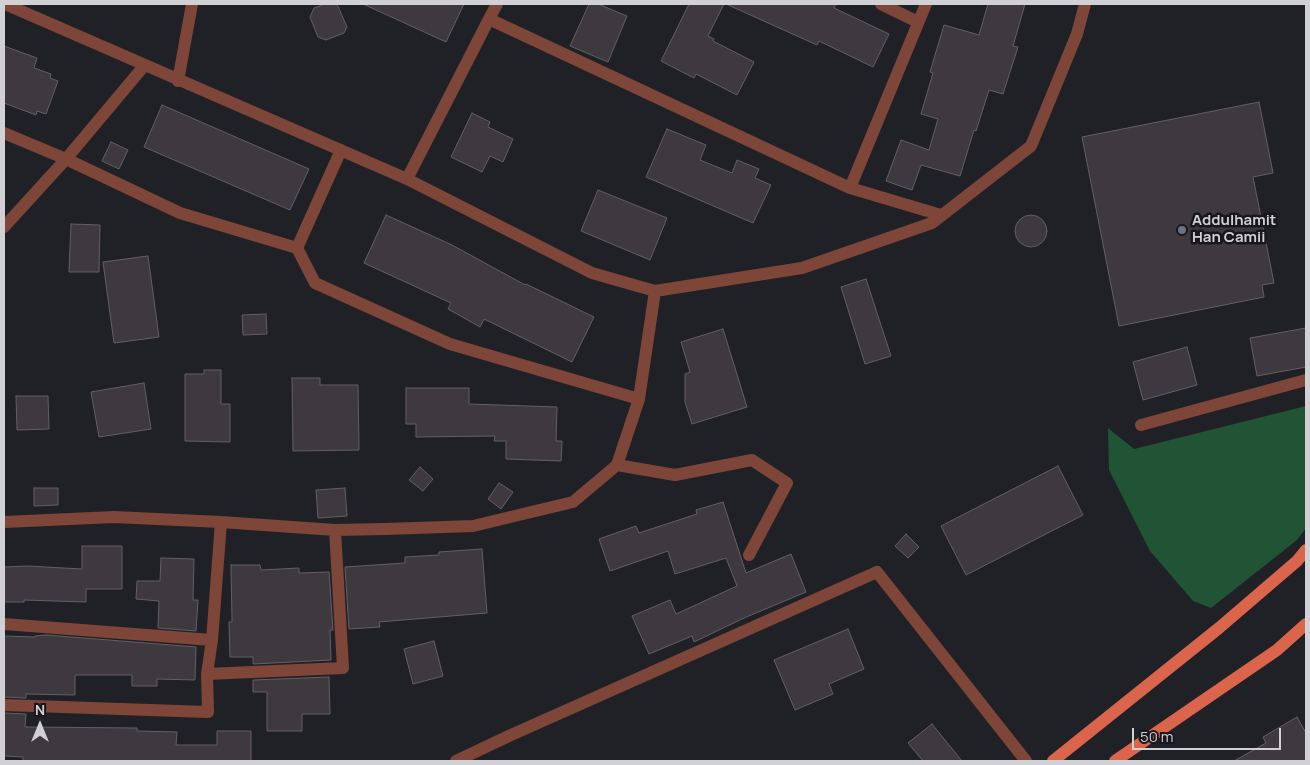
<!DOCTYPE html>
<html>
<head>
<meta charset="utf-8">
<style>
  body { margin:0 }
  #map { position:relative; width:1310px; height:765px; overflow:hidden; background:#202127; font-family:Manrope,sans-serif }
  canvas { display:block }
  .frame { position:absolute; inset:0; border:5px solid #d1d1d5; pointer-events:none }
  .north { position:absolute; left:15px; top:700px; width:50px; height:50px; -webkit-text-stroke:4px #17171d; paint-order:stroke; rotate:0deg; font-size:14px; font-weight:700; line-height:20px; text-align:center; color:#d1d1d5 }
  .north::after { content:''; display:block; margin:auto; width:18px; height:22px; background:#d1d1d5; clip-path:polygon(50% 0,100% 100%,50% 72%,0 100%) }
  .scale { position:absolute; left:1132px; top:728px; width:149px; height:22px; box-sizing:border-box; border:2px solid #d1d1d5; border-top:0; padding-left:6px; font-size:15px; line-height:18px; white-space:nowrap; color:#d1d1d5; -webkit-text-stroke:4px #17171d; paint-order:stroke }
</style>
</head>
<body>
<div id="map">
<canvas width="1310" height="765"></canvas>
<div class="frame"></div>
<div class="north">N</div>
<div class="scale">50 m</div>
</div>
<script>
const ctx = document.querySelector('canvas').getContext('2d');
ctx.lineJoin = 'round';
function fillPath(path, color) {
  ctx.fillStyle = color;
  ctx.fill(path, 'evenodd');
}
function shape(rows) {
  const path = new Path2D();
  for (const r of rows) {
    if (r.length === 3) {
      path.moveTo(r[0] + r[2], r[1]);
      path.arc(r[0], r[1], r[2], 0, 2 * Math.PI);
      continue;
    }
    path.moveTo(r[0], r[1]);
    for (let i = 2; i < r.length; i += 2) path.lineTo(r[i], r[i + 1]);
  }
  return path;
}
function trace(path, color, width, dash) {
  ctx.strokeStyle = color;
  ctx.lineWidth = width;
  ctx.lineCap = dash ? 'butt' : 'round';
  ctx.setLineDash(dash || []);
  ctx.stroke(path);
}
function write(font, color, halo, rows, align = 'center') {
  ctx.font = font + ' Manrope,sans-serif';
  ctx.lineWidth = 5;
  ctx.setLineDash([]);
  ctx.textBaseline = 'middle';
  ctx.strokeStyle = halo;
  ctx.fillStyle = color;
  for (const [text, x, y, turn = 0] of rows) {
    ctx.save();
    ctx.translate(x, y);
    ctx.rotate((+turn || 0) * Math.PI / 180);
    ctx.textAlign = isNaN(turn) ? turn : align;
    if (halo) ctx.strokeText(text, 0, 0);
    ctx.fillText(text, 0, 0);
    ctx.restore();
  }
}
fillPath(shape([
  [1306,406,1306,528,1297,540,1211,608,1193,601,1150,551,1109,470,1108,428,1134,449]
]), '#205435');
const building = shape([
  [325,4,337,4,347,27,344,33,326,40,318,37,310,17,314,8,325,4],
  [363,4,464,4,446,42,363,4],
  [589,4,598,4,627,16,608,62,570,46,589,4],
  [689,4,724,4,708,36,714,39,713,41,754,62,737,95,696,74,694,78,661,61,689,4],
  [726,4,836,4,834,8,889,34,873,67,819,41,817,45,726,4],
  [988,4,1025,4,1013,46,1018,47,1003,94,989,90,976,131,974,130,960,176,921,165,912,190,886,181,901,140,929,150,938,119,921,114,933,73,930,72,944,25,979,35,988,4],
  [4,46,37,58,34,68,51,74,50,78,58,81,46,114,37,111,36,115,4,103,4,46],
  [1259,102,1273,173,1253,177,1274,283,1262,285,1264,297,1119,326,1082,137,1259,102],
  [162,105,309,169,290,210,144,147,162,105],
  [472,113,490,122,488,127,513,139,503,162,490,156,482,172,451,157,472,113],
  [667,129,706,145,700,160,732,173,737,160,759,169,755,178,771,185,753,223,646,177,667,129],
  [111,142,128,150,119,169,102,161,111,142],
  [598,190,667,218,650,260,581,231,598,190],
  [386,215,452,245,525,285,526,284,594,317,572,362,484,319,480,327,448,309,451,303,364,263,386,215],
  [1031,231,16],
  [71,224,100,225,99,272,69,272,71,224],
  [148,256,159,337,114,343,103,262,148,256],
  [866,279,891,356,865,364,841,287,866,279],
  [266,314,267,334,243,335,242,315,266,314],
  [1306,328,1306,367,1257,376,1250,338,1306,328],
  [723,329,747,407,692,424,685,402,685,374,690,372,681,342,723,329],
  [1187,347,1197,385,1143,400,1133,362,1187,347],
  [204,370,221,370,221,404,230,404,230,442,185,441,185,374,204,374,204,370],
  [292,378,320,378,320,385,358,385,359,450,293,451,292,378],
  [144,383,151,429,99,437,91,392,144,383],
  [406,388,469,388,469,404,557,407,556,441,562,441,561,461,506,459,506,441,494,441,495,436,416,437,416,424,406,424,406,388],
  [16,396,48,396,49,429,17,430,16,396],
  [1058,466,1083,515,966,575,941,526,1058,466],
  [420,467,433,479,423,491,409,480,420,467],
  [499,483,513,492,501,509,488,499,499,483],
  [34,488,58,488,58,505,34,506,34,488],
  [345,488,347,516,318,518,316,490,345,488],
  [723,502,746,573,791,554,806,592,744,618,694,642,692,636,649,654,632,616,670,600,676,614,737,586,726,558,675,574,668,551,610,571,599,539,636,526,639,533,697,514,696,510,723,502],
  [906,534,919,547,908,558,895,546,906,534],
  [82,546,122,546,122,589,86,589,86,602,24,600,24,602,4,602,4,567,28,566,82,569,82,546],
  [482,549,487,613,379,622,380,627,349,629,345,567,405,563,405,557,439,555,439,552,482,549],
  [161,558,194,559,193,600,198,600,196,631,158,628,159,601,136,599,137,581,160,581,161,558],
  [231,565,260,565,261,570,299,568,299,573,329,572,333,630,330,630,331,660,253,664,253,657,230,657,229,622,232,622,231,565],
  [848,629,864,669,829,684,833,694,795,710,774,660,848,629],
  [46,635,196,647,195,680,157,679,157,686,132,686,132,675,75,675,75,695,26,694,26,698,4,697,4,636,35,637,35,636,46,635],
  [434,641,443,676,413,684,404,649,434,641],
  [329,677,330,714,302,714,302,731,267,731,267,692,253,692,253,680,329,677],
  [4,713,26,714,25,727,137,728,137,731,177,732,176,745,217,745,217,731,251,731,251,761,23,761,23,757,4,756,4,713],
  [1297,717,1306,733,1306,761,1234,761,1266,743,1263,737,1297,717],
  [932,724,962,761,923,761,908,743,932,724]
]);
fillPath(building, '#3e393f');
trace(building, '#645f64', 1);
trace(shape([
  [5,4,407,179,592,273,655,291,802,268,932,223,1031,146,1077,34,1085,4],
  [881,4,918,22],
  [489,19,497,4],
  [178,81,192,4],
  [4,133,66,159,180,213,297,248,315,283,450,344,639,399],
  [407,179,489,19,850,188,941,215],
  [850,188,926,4],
  [4,227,66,159,144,66],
  [297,248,341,150],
  [1141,425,1306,380],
  [617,465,675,475,752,460,787,483,749,555],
  [4,522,114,517,221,522,335,530,386,529,473,526,573,502,617,465,639,399,655,291],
  [4,624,212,640,221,522],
  [207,674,343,668,335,530],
  [4,705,208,712,207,674,212,640],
  [456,761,511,735,877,572,1026,761]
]), '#7e4638', 12);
trace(shape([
  [1053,761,1219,628,1297,561,1306,550],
  [1115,761,1277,650,1306,624]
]), '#da654b', 12);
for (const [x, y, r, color] of [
  [1182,230,5,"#6b7280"]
]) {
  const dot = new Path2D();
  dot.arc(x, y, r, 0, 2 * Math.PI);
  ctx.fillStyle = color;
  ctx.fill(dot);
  trace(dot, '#17171d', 2);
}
write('bold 15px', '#d1d1d5', '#17171d', [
  ["Addulhamit",1192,221],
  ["Han Camii",1192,238]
], 'left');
</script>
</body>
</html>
